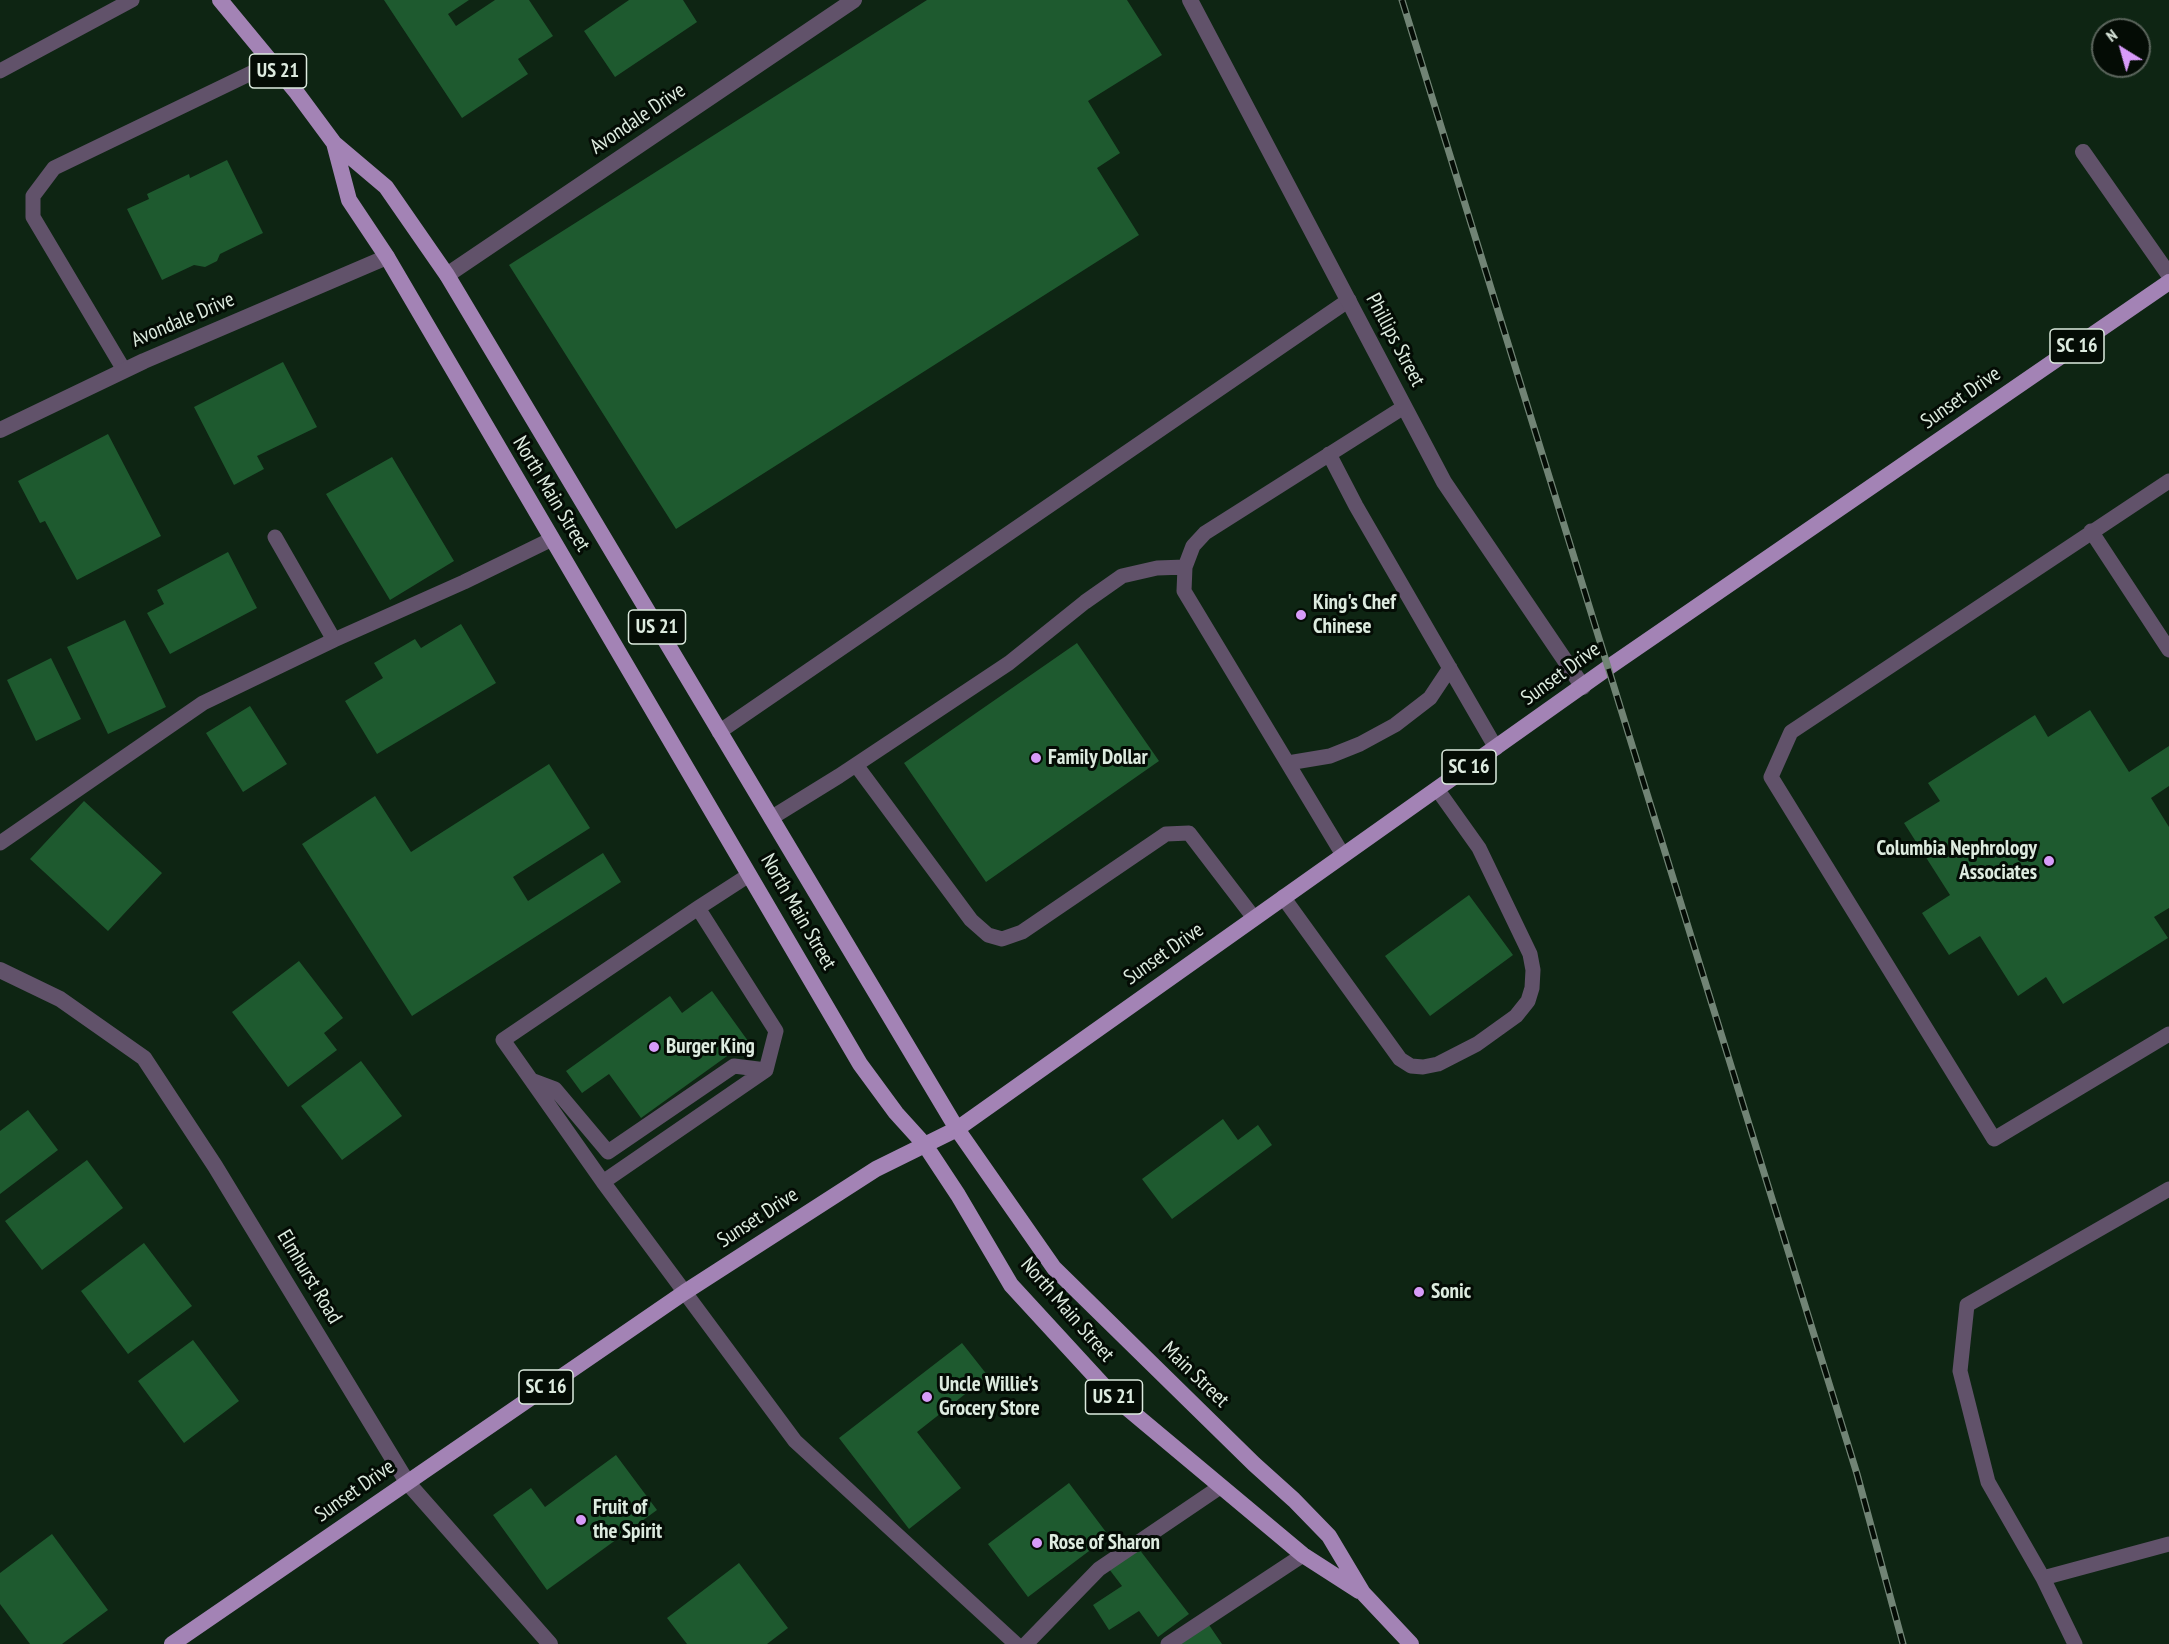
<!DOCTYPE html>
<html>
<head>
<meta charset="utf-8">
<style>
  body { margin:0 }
  #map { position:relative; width:2169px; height:1644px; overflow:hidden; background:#0e2513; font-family:"PT Sans Narrow",sans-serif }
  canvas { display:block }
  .north { position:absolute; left:2091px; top:18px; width:60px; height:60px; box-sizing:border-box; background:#040c05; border:2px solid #5b655c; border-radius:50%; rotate:323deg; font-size:16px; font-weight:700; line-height:24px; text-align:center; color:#ddebdf }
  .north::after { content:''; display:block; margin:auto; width:21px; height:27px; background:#d79bf9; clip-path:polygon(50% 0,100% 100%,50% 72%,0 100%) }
</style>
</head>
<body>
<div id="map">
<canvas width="2169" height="1644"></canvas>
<div class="north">N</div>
</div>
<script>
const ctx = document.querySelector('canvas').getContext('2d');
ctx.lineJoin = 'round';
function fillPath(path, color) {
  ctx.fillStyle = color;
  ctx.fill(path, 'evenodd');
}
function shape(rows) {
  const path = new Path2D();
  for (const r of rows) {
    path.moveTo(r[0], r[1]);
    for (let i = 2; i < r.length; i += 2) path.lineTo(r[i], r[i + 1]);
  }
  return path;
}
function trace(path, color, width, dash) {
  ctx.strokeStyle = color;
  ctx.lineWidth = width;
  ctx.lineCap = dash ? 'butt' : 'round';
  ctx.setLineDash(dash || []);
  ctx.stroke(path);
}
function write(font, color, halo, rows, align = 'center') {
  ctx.font = font + ' "PT Sans Narrow",sans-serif';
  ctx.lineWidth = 6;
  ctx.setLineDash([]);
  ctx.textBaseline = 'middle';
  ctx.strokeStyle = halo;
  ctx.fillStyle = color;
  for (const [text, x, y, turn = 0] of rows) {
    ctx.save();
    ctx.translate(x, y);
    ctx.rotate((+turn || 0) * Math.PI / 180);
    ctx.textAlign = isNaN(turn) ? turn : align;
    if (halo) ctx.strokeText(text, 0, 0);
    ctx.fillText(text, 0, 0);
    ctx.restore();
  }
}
fillPath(shape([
  [384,0,469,0,448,14,456,26,495,0,529,0,553,36,518,59,528,74,462,118],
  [629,0,683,0,697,22,615,77,584,31],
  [927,0,1127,0,1162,55,1088,101,1120,153,1097,168,1139,235,676,529,509,265],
  [227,160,263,233,220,254,217,261,205,267,194,265,162,280,127,209,149,199,147,194,189,174,190,178],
  [283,362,317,427,257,456,264,469,234,485,194,407],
  [108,434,161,536,77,580,45,521,40,523,18,481],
  [392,457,454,561,390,600,326,494],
  [228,552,257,608,170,654,147,613,164,604,157,590],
  [125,620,166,707,108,734,67,647],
  [461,624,496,683,377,754,345,701,383,678,374,663,415,639,421,648],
  [1077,643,1159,761,986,882,904,763],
  [51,658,81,719,36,741,7,680],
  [250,706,287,764,243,792,206,733],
  [2090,710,2129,772,2169,746,2169,786,2151,798,2169,827,2169,908,2154,917,2168,938,2063,1004,2046,977,2018,996,1980,936,1949,955,1922,913,1950,895,1904,823,1940,801,1928,783,2035,715,2048,737],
  [549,764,590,828,513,877,528,901,603,853,621,882,412,1016,302,844,375,796,411,852],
  [84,801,162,873,108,931,30,859],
  [1469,895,1513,955,1430,1016,1385,956],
  [299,961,343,1018,324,1033,337,1050,288,1087,232,1012],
  [712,991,748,1041,641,1118,609,1074,582,1093,566,1071,670,996,682,1013],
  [361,1061,402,1116,342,1160,301,1106],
  [28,1110,58,1150,0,1194,0,1131],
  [1223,1119,1238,1140,1258,1125,1272,1145,1172,1219,1142,1179],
  [87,1160,123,1208,42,1270,5,1221],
  [144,1243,192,1306,128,1354,81,1291],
  [193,1340,239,1401,184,1443,138,1381],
  [962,1343,988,1376,917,1432,961,1488,909,1529,839,1438],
  [616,1455,657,1510,547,1590,493,1515,531,1488,545,1507],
  [1069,1483,1109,1536,1028,1597,988,1544],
  [52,1534,108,1610,62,1644,30,1644,0,1604,0,1573],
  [1139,1549,1189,1614,1158,1637,1139,1611,1109,1630,1093,1605,1122,1586,1109,1569],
  [739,1563,788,1628,767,1644,687,1644,667,1618],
  [1207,1622,1222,1644,1177,1644]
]), '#1e5a2f');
trace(shape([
  [0,71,132,0],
  [124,370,33,217,33,196,54,168,272,63],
  [1329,454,1356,506,1496,748],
  [2169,481,1791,732,1771,777,1994,1139,2169,1034],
  [2091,531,2169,650],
  [275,537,334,640],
  [719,732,1349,300],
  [1288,763,1330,756,1360,744,1395,725,1430,698,1450,668],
  [856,765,971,920,988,935,1002,939,1022,932,1166,834,1189,833,1254,918],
  [771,818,839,776,1009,663,1085,602,1122,576,1157,568,1185,567],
  [0,843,203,703,334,640,464,582,552,539],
  [1343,855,1184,591,1185,567,1193,546,1205,533,1404,407],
  [1283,897,1400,1059,1411,1066,1423,1067,1438,1064,1477,1044,1516,1016,1528,1001,1532,988,1533,970,1530,954,1479,848,1437,789],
  [698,908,776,1031,766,1070,603,1182,503,1040,698,908,749,875],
  [531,1080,555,1089,608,1152,734,1066,766,1070],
  [603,1182,795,1441,1016,1644],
  [2169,1189,1967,1305,1960,1371,1988,1482,2043,1578,2169,1544],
  [2043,1578,2075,1644],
  [1026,1644,1099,1569,1220,1487],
  [1168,1644,1303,1555]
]), '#61526a', 15);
trace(shape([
  [1190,0,1444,482,1583,687],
  [2083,152,2169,275],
  [447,275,854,0],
  [0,430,144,361,387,257],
  [0,970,60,999,144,1058,215,1166,407,1482,550,1644]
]), '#61526a', 16);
trace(shape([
  [220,0,297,93,334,143,386,187,447,275,957,1129,1054,1268,1254,1464,1294,1500,1329,1536,1363,1593,1411,1644],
  [334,143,349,200,387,257,860,1064,896,1113,925,1145,958,1195,1011,1285,1114,1397,1303,1555,1359,1591],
  [172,1644,685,1292,876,1169,957,1129,1609,667,2169,282]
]), '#a383b5', 16);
const rail = shape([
  [1402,0,1857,1474,1903,1644]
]);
trace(rail, '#718475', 7);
trace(rail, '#040c05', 4.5, [14]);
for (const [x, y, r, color] of [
  [1301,615,6,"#d79bf9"],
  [1036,758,6,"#d79bf9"],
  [2049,861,6,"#d79bf9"],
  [654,1047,6,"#d79bf9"],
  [1419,1292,6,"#d79bf9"],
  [927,1397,6,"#d79bf9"],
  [581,1520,6,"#d79bf9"],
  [1037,1543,6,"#d79bf9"]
]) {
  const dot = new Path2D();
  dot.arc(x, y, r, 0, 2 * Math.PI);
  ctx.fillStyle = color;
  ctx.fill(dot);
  trace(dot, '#040c05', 2);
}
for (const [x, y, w] of [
  [278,71,57],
  [2077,346,54],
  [657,627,57],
  [1469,767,54],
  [546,1387,54],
  [1114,1397,57]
]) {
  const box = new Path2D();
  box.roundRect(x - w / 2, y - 17, w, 34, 4.5);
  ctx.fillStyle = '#040c05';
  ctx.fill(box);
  trace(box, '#ddebdf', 1.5);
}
write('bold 20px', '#ddebdf', null, [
  ["US 21",278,71],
  ["SC 16",2077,346],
  ["US 21",657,627],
  ["SC 16",1469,767],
  ["SC 16",546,1387],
  ["US 21",1114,1397]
]);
write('21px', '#ddebdf', '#040c05', [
  ["Avondale Drive",638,119,-34],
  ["Avondale Drive",183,320,-23],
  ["Phillips Street",1395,340,62],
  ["Sunset Drive",1961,398,-35],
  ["North Main Street",551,494,59],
  ["Sunset Drive",1561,674,-36],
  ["North Main Street",798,912,60],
  ["Sunset Drive",1164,954,-35],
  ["Sunset Drive",758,1218,-33],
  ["Elmhurst Road",309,1277,59],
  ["North Main Street",1067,1310,49],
  ["Main Street",1195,1375,44],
  ["Sunset Drive",355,1491,-35]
]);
write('bold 21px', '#ddebdf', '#040c05', [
  ["King's Chef",1313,603],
  ["Chinese",1313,627],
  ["Family Dollar",1048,758],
  ["Columbia Nephrology",2037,849,"right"],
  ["Associates",2037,873,"right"],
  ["Burger King",666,1047],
  ["Sonic",1431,1292],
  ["Uncle Willie's",939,1385],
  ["Grocery Store",939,1409],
  ["Fruit of",593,1508],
  ["the Spirit",593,1532],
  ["Rose of Sharon",1049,1543]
], 'left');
</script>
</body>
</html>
